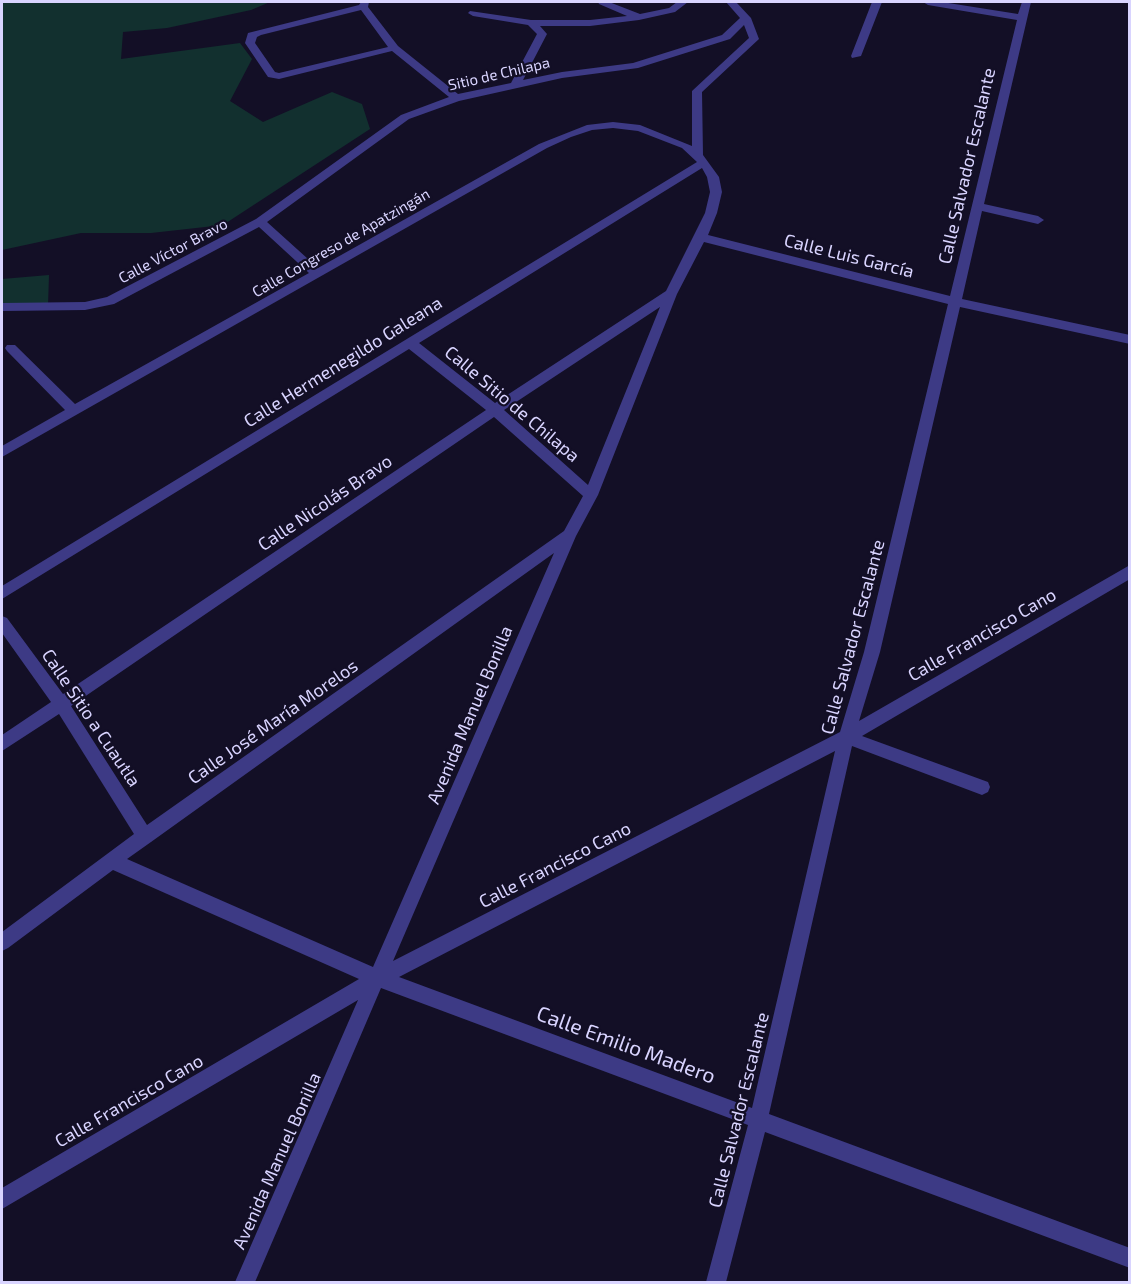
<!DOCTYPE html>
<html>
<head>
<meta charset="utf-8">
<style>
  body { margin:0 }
  #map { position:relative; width:1131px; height:1284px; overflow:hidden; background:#130f26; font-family:"Exo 2",sans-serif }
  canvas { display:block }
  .frame { position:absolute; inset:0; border:3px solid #d9d4ff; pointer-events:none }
</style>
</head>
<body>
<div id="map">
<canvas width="1131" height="1284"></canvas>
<div class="frame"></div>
</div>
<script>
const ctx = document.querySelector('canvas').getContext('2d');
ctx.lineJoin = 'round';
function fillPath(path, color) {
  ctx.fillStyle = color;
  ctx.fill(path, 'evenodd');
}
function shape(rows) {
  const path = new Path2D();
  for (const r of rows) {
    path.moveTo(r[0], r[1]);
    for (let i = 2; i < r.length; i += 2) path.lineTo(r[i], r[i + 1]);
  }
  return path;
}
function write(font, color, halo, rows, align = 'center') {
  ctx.font = font + ' "Exo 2",sans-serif';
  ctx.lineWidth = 4.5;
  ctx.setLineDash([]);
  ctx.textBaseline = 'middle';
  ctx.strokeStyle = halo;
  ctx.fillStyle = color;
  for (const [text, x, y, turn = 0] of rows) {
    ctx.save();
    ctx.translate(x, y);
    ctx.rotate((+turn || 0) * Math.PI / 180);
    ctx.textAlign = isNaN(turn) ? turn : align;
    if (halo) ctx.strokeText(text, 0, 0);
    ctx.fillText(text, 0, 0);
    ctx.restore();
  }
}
fillPath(shape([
  [2,2,270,2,251,10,167,28,123,32,121,59,240,43,252,59,230,101,263,122,332,92,362,104,370,129,223,225,151,233,81,233,2,250],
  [49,275,48,306,2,308,2,279]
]), '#12302f');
fillPath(shape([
  [361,2,369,2,368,7,398,46,458,94,511,83,537,34,528,25,473,16,468,13,470,11,531,20,590,20,627,16,599,4,598,2,609,2,640,14,669,8,677,2,688,2,675,12,639,20,590,26,540,26,547,34,523,80,562,72,633,63,722,35,740,18,726,2,736,2,751,18,759,39,702,92,703,155,719,177,722,192,717,213,708,235,950,296,1017,20,928,5,923,2,942,2,1018,14,1022,2,1031,2,984,204,1038,216,1044,220,1038,224,982,211,962,299,1130,335,1130,344,960,307,880,652,859,721,1130,565,1130,579,862,736,988,782,990,787,988,792,982,795,852,746,769,1114,1130,1248,1130,1268,765,1132,726,1282,706,1282,748,1125,381,988,255,1282,235,1282,358,1000,2,1209,2,1188,359,979,113,870,8,948,2,951,2,932,134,834,59,714,2,751,2,735,51,702,2,633,2,616,7,618,63,694,486,410,409,349,2,599,2,586,697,162,682,148,638,131,613,128,592,130,571,137,547,148,2,457,2,446,65,410,7,351,5,348,7,345,15,345,75,404,309,273,259,227,114,304,85,310,2,311,2,303,85,302,107,297,256,219,401,115,449,97,392,51,279,79,268,77,245,43,248,33,359,5,361,2],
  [361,10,388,47,279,73,275,72,255,43,257,37,261,35,361,10],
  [744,25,749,38,692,91,692,146,640,125,613,122,587,125,539,144,318,268,267,222,409,119,459,101,562,78,638,68,730,39,744,25],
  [702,168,707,177,710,192,705,213,666,291,495,403,419,343,702,168],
  [704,242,948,304,864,652,840,732,393,961,576,536,598,495,677,294,704,242],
  [660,307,588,485,504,410,660,307],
  [494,417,583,496,564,531,147,825,71,706,494,417],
  [554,553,373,967,127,859,151,842,554,553],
  [835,751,752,1108,399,977,835,751],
  [872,2,882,2,861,56,852,58,851,56,872,2]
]), '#3d3a85');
write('15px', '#d9d4ff', '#130f26', [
  ["Sitio de Chilapa",499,74,-13],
  ["Calle Congreso de Apatzingán",341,243,-30],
  ["Calle Víctor Bravo",173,251,-28]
]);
write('18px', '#d9d4ff', '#130f26', [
  ["Calle Salvador Escalante",967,166,-77],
  ["Calle Luis García",849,256,14],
  ["Calle Hermenegildo Galeana",343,362,-32],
  ["Calle Sitio de Chilapa",512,404,40],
  ["Calle Nicolás Bravo",325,503,-34],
  ["Calle Francisco Cano",982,635,-30],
  ["Calle Salvador Escalante",853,637,-75],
  ["Avenida Manuel Bonilla",470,715,-67],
  ["Calle Sitio a Cuautla",91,718,56],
  ["Calle José María Morelos",273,722,-35],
  ["Calle Francisco Cano",555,865,-27],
  ["Calle Francisco Cano",129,1101,-30],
  ["Calle Salvador Escalante",739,1110,-76],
  ["Avenida Manuel Bonilla",277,1161,-66]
]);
write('21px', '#d9d4ff', '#130f26', [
  ["Calle Emilio Madero",626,1045,20]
]);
</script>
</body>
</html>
